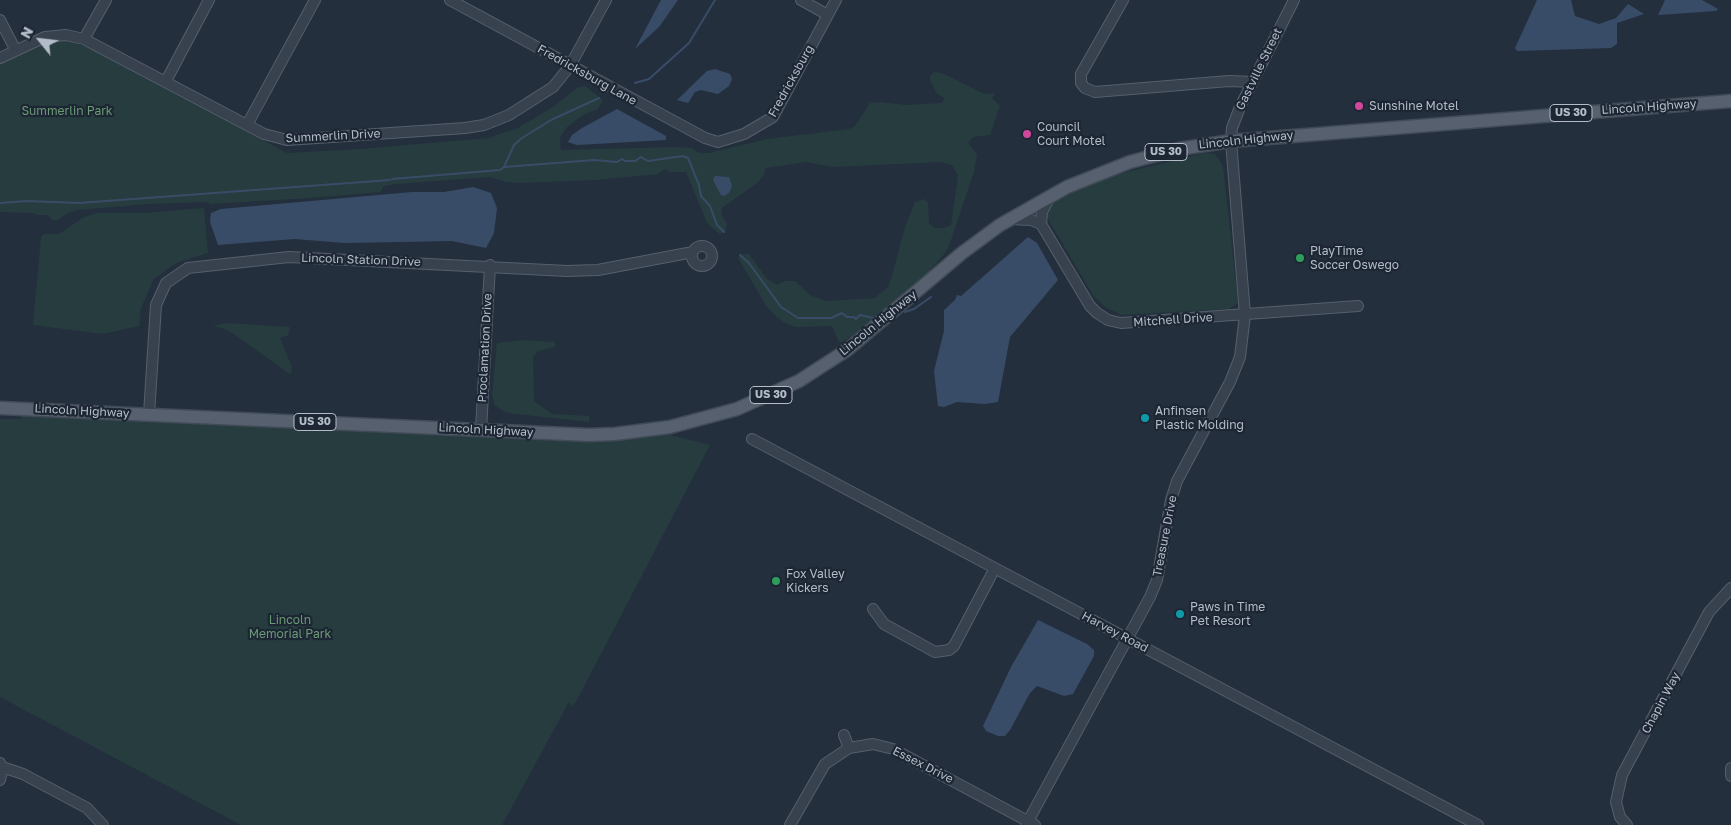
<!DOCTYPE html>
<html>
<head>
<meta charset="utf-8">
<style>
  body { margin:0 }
  #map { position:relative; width:1731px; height:825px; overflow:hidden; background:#242f3e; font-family:"Golos Text",sans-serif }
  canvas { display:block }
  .north { position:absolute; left:15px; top:15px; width:50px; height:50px; -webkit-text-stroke:4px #1d2633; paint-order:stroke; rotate:299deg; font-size:14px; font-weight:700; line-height:20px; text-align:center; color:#b4bcc9 }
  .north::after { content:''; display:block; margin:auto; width:18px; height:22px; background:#b4bcc9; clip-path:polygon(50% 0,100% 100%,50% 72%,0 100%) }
</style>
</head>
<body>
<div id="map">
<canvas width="1731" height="825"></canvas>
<div class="north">N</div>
</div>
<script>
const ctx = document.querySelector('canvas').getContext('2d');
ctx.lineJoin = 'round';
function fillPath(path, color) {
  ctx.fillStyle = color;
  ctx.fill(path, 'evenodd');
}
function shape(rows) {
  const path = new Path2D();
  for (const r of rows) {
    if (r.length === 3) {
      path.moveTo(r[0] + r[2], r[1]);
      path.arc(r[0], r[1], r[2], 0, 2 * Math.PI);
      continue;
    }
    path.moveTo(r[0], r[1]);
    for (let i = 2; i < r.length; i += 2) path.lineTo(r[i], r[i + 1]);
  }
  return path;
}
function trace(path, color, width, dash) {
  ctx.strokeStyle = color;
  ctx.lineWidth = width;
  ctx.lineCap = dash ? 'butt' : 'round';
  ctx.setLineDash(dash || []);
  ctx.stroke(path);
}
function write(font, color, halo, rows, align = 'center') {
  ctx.font = font + ' "Golos Text",sans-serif';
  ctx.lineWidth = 4.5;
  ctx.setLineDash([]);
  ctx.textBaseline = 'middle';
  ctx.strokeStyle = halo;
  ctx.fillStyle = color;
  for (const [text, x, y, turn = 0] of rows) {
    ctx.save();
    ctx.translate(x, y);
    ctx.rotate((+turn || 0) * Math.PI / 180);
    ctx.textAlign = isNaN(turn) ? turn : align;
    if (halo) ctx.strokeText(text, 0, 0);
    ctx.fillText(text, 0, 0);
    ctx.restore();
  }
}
fillPath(shape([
  [52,41,68,41,96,50,287,153,361,149,488,138,518,128,553,107,577,88,585,86,603,100,598,109,583,115,566,128,560,138,561,150,674,147,692,148,699,153,709,153,767,139,849,129,855,126,870,103,879,102,906,105,942,103,945,98,937,94,930,80,930,76,934,72,942,73,984,94,996,93,992,98,1000,106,990,135,973,137,968,143,977,155,974,172,949,246,945,253,929,271,871,321,843,342,839,342,832,326,796,327,787,324,777,317,767,307,738,258,742,254,749,254,767,279,777,285,785,281,795,281,810,295,826,301,875,298,889,286,906,224,915,202,924,199,928,202,929,223,934,228,943,228,951,225,958,175,952,165,941,162,832,167,807,162,765,168,764,175,756,184,722,208,721,214,727,224,726,231,720,234,707,223,686,172,670,172,665,169,658,174,596,180,518,183,506,182,490,177,396,184,384,186,380,192,310,198,211,204,207,202,150,204,78,210,68,213,58,220,53,220,47,215,37,215,33,213,0,212,0,64,37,45],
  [1205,153,1215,154,1223,166,1238,303,1229,309,1122,315,1105,307,1093,295,1046,216,1051,204,1078,189,1114,175],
  [204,208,208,253,176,263,154,279,141,308,139,326,103,334,33,325,41,237,44,234,59,234,84,217,98,213,145,213],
  [226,323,290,327,288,335,280,338,292,367,291,375,238,337,225,329,213,326],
  [523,340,555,342,555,347,538,351,533,357,534,401,552,414,589,416,589,422,508,413,495,406,492,395,497,343],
  [22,415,556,441,624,440,666,434,710,445,578,698,572,707,569,702,502,825,241,825,0,697,0,419,21,419]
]), '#263c3f');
fillPath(shape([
  [661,0,678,0,659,27,635,49],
  [1537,0,1571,0,1575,16,1599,24,1616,18,1628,4,1644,14,1617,23,1617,44,1611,48,1517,51,1515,48],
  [1665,0,1702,0,1718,9,1716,11,1658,15],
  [715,69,730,74,732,79,729,86,718,94,701,90,695,92,688,103,677,100,707,71],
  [617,109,666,136,666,140,577,145,568,142,572,135,582,128],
  [715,176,729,177,732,186,729,193,724,196,721,195,713,180],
  [473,187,491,193,497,208,494,233,486,248,452,241,344,243,295,239,218,245,210,222,211,213,221,209,412,192,444,192],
  [1028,237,1037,243,1058,280,1010,337,998,402,985,404,957,402,944,407,938,406,934,371,944,331,944,310,955,300,957,295,961,296],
  [1038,620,1087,644,1094,650,1094,656,1073,694,1064,696,1037,686,1030,693,1010,730,1005,736,998,736,986,731,983,726,1011,667]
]), '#394c67');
trace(shape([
  [635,83,649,79,689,43,715,0],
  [504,167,594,160,617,162,622,159,625,161,635,161,641,157,648,161,683,156,688,158,699,185,701,196,710,206,717,225,724,232],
  [392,179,500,170,504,167,514,145,522,138,551,120,599,98],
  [0,203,27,201,79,203,390,180],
  [740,255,749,263,781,307,798,318,831,318,842,313,847,317,854,317,856,319,860,315,873,318],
  [905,312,914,309,931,297]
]), '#394c67', 2);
const minor = shape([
  [450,0,705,138,718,142,744,134,773,117,836,0],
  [801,0,828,15],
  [1123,0,1081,74,1081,83,1085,88,1095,92,1229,81,1253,82],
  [0,20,15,49],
  [84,39,106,0],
  [0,58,45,37,66,35,84,39,264,134,287,140,465,128,484,125,509,115,553,87,570,66,606,0],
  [166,81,209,0],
  [247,125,315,0],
  [1050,196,1042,212,1041,224,1090,306,1097,313,1108,320,1121,323,1358,306],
  [1010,219,1031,220,1041,224],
  [702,256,10],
  [149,414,156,305,166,283,188,268,289,257,567,271,598,270,693,252],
  [481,430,490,265],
  [752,439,1478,825],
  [873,609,884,624,935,652,949,650,954,646,995,568],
  [844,735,849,748],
  [0,763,2,771,0,780],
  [2,767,23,774,87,808,103,825],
  [1731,768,1731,776],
  [790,825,825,764,849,748,873,744,893,749,1035,825],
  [1026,825,1150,597,1157,580,1171,500,1177,481,1230,382,1240,357,1245,315,1231,141,1232,128,1240,107,1294,0],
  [1627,825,1620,817,1616,802,1622,775,1709,612,1731,588]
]);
const major = shape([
  [0,408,589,435,615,434,670,427,737,409,799,381,847,350,962,253,1000,225,1067,187,1130,162,1179,149,1231,141,1731,101]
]);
trace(minor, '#565f6c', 12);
trace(major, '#414a57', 15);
trace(minor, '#38414e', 10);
trace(major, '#56606e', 12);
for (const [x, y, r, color] of [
  [1359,106,5,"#d1479c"],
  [1027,134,5,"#d1479c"],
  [1300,258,5,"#2e9e5b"],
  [1145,418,5,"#0f9aa8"],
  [776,581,5,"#2e9e5b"],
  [1180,614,5,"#0f9aa8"]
]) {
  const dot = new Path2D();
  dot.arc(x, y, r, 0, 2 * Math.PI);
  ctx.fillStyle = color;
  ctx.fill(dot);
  trace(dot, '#1d2633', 2);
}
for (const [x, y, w] of [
  [1571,113,42],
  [1166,152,42],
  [771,395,42],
  [315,422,42]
]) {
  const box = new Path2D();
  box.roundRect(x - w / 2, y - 8.5, w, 17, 4);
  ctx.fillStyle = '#1d2633';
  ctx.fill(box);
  trace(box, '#b4bcc9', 1);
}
write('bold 11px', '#b4bcc9', null, [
  ["US 30",1571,113],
  ["US 30",1166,152],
  ["US 30",771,395],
  ["US 30",315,422]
]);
write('12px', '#b4bcc9', '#1d2633', [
  ["Gastville Street",1259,69,-64],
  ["Fredricksburg Lane",587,75,29],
  ["Fredricksburg",791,81,-61],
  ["Lincoln Highway",1649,107,-4],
  ["Summerlin Drive",333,136,-3],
  ["Lincoln Highway",1246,140,-6],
  ["Lincoln Station Drive",361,260,2],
  ["Mitchell Drive",1173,320,-4],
  ["Lincoln Highway",878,323,-39],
  ["Proclamation Drive",485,348,-87],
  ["Lincoln Highway",82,411,3],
  ["Lincoln Highway",486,430,3],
  ["Treasure Drive",1165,536,-79],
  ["Harvey Road",1115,632,28],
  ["Chapin Way",1661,703,-62],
  ["Essex Drive",923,765,27]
]);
write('12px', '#b4bcc9', '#1d2633', [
  ["Sunshine Motel",1369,106],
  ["Council",1037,127],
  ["Court Motel",1037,141],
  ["PlayTime",1310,251],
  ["Soccer Oswego",1310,265],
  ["Anfinsen",1155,411],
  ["Plastic Molding",1155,425],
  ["Fox Valley",786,574],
  ["Kickers",786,588],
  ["Paws in Time",1190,607],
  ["Pet Resort",1190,621]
], 'left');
write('12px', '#6b9a76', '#1d2633', [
  ["Summerlin Park",67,111],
  ["Lincoln",290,620],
  ["Memorial Park",290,634]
]);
</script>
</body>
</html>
